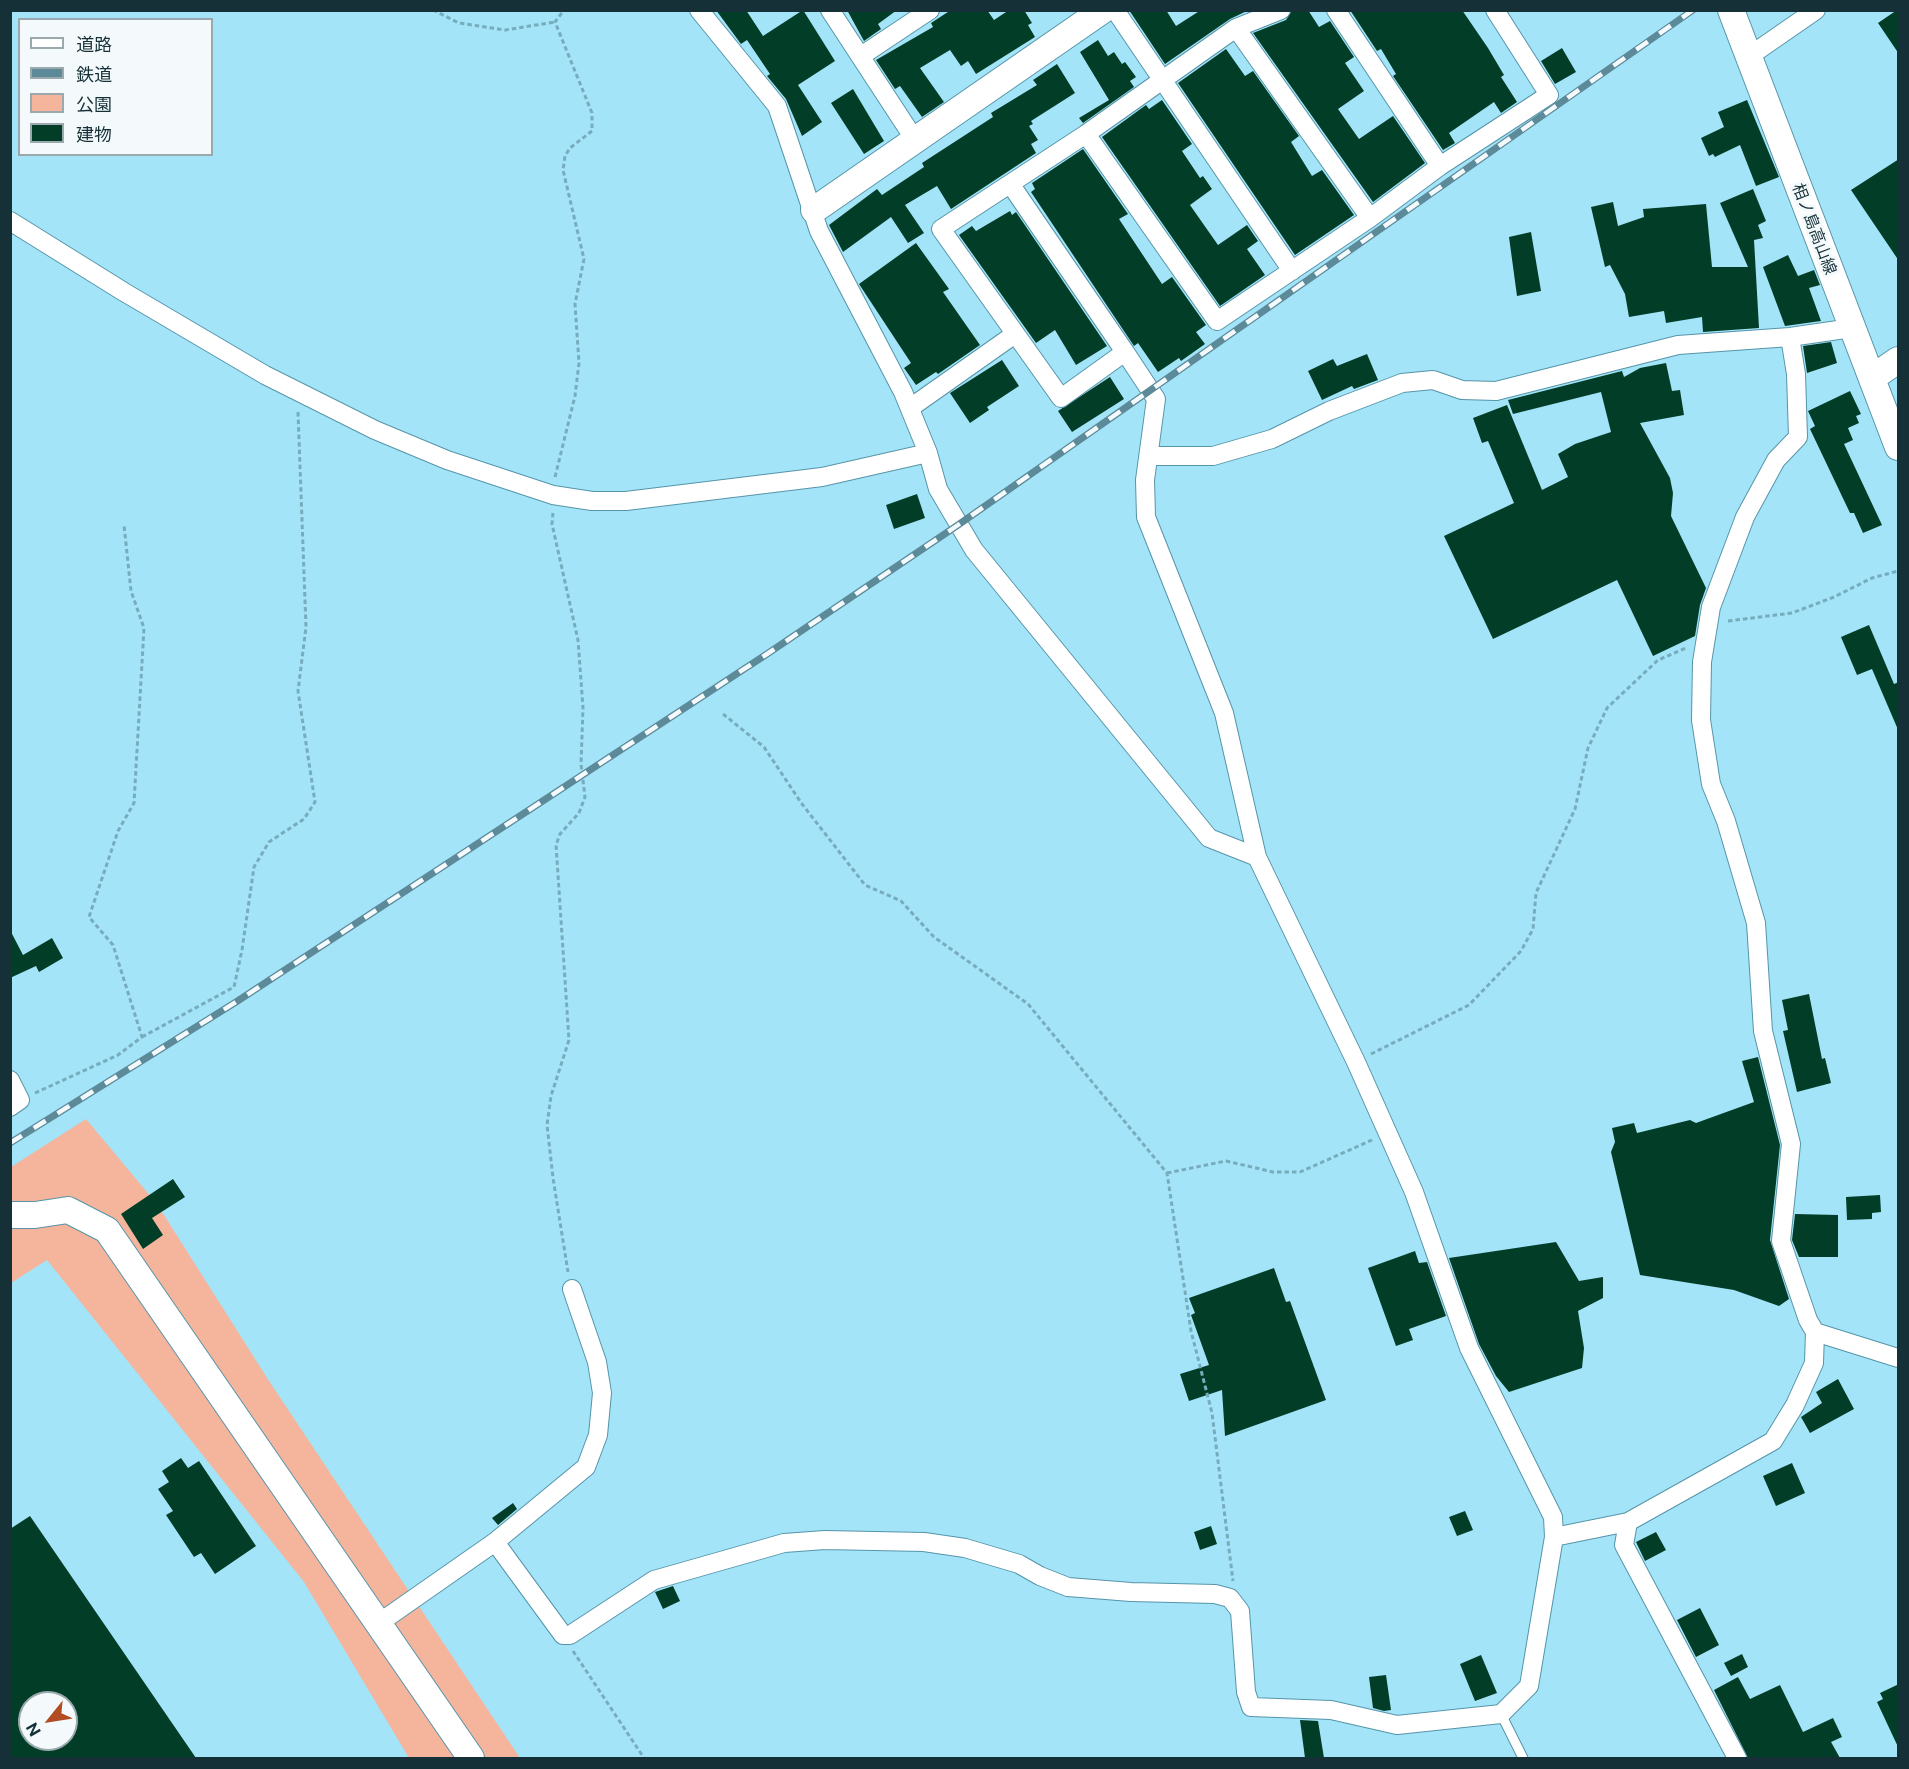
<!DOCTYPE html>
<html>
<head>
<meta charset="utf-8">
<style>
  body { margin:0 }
  #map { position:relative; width:1909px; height:1769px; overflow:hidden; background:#a3e4f9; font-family:"Public Sans","Noto Sans JP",sans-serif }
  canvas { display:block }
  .frame { position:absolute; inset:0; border:12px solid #163038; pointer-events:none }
  .legend { position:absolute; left:18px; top:18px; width:195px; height:138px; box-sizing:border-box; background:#f4fafc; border:2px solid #9ba9ae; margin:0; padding:8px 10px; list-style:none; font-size:18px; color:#163038 }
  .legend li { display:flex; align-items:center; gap:12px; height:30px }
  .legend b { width:30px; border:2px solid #9ba9ae }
  .north { position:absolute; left:18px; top:1691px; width:60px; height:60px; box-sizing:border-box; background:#f4fafc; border:2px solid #9ba9ae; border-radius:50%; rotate:240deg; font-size:16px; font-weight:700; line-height:24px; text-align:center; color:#163038 }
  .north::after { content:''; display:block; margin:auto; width:21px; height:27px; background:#b24c23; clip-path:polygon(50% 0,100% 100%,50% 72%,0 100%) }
</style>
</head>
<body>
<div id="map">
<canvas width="1909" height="1769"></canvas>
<div class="frame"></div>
<ul class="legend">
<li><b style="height:8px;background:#fff"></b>道路</li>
<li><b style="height:8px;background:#5d8a99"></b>鉄道</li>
<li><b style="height:16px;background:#f5b49c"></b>公園</li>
<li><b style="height:16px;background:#023e27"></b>建物</li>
</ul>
<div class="north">N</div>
</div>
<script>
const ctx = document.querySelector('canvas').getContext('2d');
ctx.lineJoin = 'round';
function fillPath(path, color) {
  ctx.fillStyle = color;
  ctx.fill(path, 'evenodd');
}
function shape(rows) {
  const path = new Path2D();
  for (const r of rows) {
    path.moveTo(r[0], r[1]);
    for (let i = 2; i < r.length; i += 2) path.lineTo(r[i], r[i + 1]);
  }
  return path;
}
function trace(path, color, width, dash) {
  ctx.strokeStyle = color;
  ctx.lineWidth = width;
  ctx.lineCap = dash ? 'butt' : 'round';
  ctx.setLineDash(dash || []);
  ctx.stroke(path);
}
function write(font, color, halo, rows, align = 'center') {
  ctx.font = font + ' "Public Sans","Noto Sans JP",sans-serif';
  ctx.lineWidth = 6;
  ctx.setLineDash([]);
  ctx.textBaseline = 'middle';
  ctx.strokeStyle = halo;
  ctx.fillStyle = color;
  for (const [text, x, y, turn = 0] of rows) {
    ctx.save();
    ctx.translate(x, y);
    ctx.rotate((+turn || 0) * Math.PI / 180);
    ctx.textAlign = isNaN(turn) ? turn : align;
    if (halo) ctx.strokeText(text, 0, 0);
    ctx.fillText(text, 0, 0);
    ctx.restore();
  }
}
fillPath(shape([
  [86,1119,157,1204,269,1381,520,1758,409,1758,304,1582,47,1260,11,1283,11,1167]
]), '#f5b49c');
fillPath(shape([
  [716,10,746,10,763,36,803,10,835,61,798,85,822,122,802,136,786,99,767,76,770,74,747,40,741,44],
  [847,10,897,10,878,24,881,29,864,41],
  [951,10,987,10,994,20,1009,10,1024,10,1032,23,1028,25,1035,37,976,74,968,61,961,66,950,50,920,68,944,102,922,117,900,86,895,89,876,60,933,27,931,23],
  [1129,10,1166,10,1176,26,1201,10,1249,10,1230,19,1165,64],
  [1292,10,1308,10,1319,27,1330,21,1354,57,1345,63,1364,91,1338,109,1359,139,1393,116,1425,163,1373,202,1253,33,1286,20],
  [1350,10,1462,10,1488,48,1504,75,1501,77,1517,102,1501,113,1494,102,1449,133,1455,143,1443,150,1393,76,1396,74,1381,49,1377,51],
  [1897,10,1899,10,1899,54,1878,23],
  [1098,40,1108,56,1114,52,1122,64,1125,62,1136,77,1130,81,1134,87,1083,123,1079,118,1109,100,1080,52],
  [1562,48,1576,72,1555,84,1541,61],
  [1226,49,1245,76,1253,71,1299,136,1291,142,1312,176,1322,170,1354,215,1295,255,1178,83],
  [1057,64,1075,93,1031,121,1033,124,1029,126,1038,140,1031,144,1036,153,951,209,937,186,905,205,924,233,908,243,891,217,843,252,829,225,877,189,882,195,924,167,922,163,993,117,991,113,1037,85,1033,80],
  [853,89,884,141,864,154,831,103],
  [1162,100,1192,144,1182,151,1200,178,1203,176,1212,189,1190,205,1218,245,1247,225,1258,241,1247,249,1265,275,1220,306,1102,137,1146,105,1149,109],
  [1747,100,1779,177,1756,186,1740,145,1715,157,1713,154,1709,156,1701,138,1724,127,1718,112],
  [1083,149,1128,214,1119,219,1162,284,1172,277,1206,325,1196,332,1205,344,1181,361,1179,358,1158,372,1138,343,1134,346,1031,192,1035,189,1032,183],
  [1899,159,1899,261,1851,190],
  [1753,189,1766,221,1758,225,1763,238,1754,240,1759,328,1703,332,1702,317,1666,323,1664,311,1629,317,1625,294,1610,265,1605,267,1591,207,1613,202,1618,226,1644,217,1643,209,1706,204,1712,267,1748,267,1720,203],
  [1010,211,1012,215,1016,212,1107,346,1076,365,1055,330,1036,343,959,235,972,226,976,231],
  [1531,232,1541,291,1517,296,1509,237],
  [916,243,949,289,943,292,980,345,938,374,936,372,916,385,904,368,911,363,859,284],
  [1788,255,1798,276,1814,270,1820,285,1809,288,1821,321,1785,326,1763,267],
  [1831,342,1837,363,1807,373,1803,346],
  [1367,354,1378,380,1354,389,1352,386,1322,400,1308,371,1333,359,1337,366],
  [1002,360,1019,386,987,407,989,410,970,423,950,393],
  [1666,363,1672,391,1680,390,1684,415,1640,423,1670,478,1673,493,1671,516,1706,588,1700,605,1695,636,1653,656,1617,580,1493,639,1444,536,1514,503,1488,441,1482,443,1473,418,1507,405,1542,490,1568,477,1558,454,1575,444,1611,432,1601,392,1513,414,1508,400,1622,371,1624,377,1640,368],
  [1110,377,1124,399,1072,432,1058,411],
  [1850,391,1861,414,1856,416,1859,423,1848,428,1853,440,1844,444,1882,525,1863,533,1854,513,1850,513,1810,429,1815,426,1808,411],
  [917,494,925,518,894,529,886,505],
  [1869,625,1894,684,1899,682,1899,732,1872,669,1857,675,1841,637],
  [10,930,23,955,52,938,63,958,39,972,36,966,10,978],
  [1809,994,1822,1059,1825,1058,1831,1083,1797,1092,1783,1031,1788,1030,1782,1000],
  [1758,1057,1780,1145,1770,1240,1789,1299,1779,1306,1734,1290,1640,1275,1611,1152,1615,1142,1612,1128,1634,1123,1637,1133,1690,1120,1696,1123,1754,1102,1742,1061],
  [173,1179,185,1197,152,1218,163,1235,143,1249,121,1214],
  [1880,1195,1881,1212,1872,1213,1872,1219,1847,1220,1846,1197],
  [1795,1214,1838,1215,1838,1257,1799,1257,1792,1240],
  [1556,1242,1579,1281,1603,1277,1603,1298,1578,1311,1584,1348,1582,1368,1509,1392,1496,1376,1479,1344,1449,1258],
  [1415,1251,1419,1263,1427,1262,1446,1316,1409,1329,1413,1340,1396,1346,1368,1268],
  [1274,1268,1286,1302,1290,1301,1326,1400,1225,1436,1222,1390,1189,1401,1180,1374,1209,1365,1191,1315,1195,1313,1189,1298],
  [1838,1379,1854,1409,1810,1433,1801,1417,1822,1403,1816,1392],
  [181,1458,188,1468,199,1461,256,1546,215,1574,201,1553,194,1557,166,1515,173,1511,158,1489,169,1482,162,1471],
  [1792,1463,1805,1493,1776,1506,1763,1476],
  [513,1503,517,1509,498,1525,492,1518],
  [1465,1511,1473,1530,1457,1536,1449,1517],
  [30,1516,196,1758,10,1758,10,1529],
  [30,1703,66,1703,66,1739,30,1739],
  [1211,1526,1217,1544,1200,1550,1194,1532],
  [1656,1532,1666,1550,1645,1561,1636,1542],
  [673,1586,680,1601,663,1609,655,1592],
  [1700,1608,1719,1645,1696,1657,1677,1620],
  [1742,1654,1748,1667,1731,1676,1724,1663],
  [1481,1655,1497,1693,1475,1701,1460,1664],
  [1386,1675,1391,1710,1384,1711,1373,1708,1369,1677],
  [1738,1677,1750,1699,1780,1685,1803,1732,1833,1718,1842,1737,1831,1742,1840,1758,1748,1758,1714,1690],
  [1899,1684,1899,1749,1877,1702,1883,1699,1880,1693],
  [1300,1720,1318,1721,1324,1758,1305,1758]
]), '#023e27');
const lane = shape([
  [1501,1714,1523,1758]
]);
const street = shape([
  [699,10,777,106,819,231,903,392,928,453,938,489,974,550,1209,838,1257,857],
  [830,10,915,140],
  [1115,10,1292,271],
  [1281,10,1236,28,1086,134,941,229,1061,398,1125,352,1156,399,1145,480,1146,517,1224,713,1257,857,1356,1062,1414,1192,1469,1348,1553,1517,1554,1537],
  [1336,10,1440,166],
  [1236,28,1370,218],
  [861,56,930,10],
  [1748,57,1816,10],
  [1086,134,1217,321,1370,218,1440,166,1549,95,1495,10],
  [1011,185,1125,352],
  [10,221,124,292,265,375,375,430,447,460,553,495,592,501,626,501,822,477,928,453],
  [910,408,1015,334],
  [1149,456,1213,456,1272,439,1329,411,1402,383,1433,380,1462,390,1496,391,1678,345,1790,337,1852,328],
  [10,1080,20,1100,10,1107],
  [1815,1332,1898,1358],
  [1628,1522,1624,1545,1737,1758],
  [495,1542,563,1635,570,1635,654,1580,784,1543,825,1540,924,1542,965,1548,1019,1564,1040,1576,1068,1587,1131,1592,1215,1594,1230,1598,1240,1611,1246,1692,1251,1707,1331,1710,1397,1725,1501,1714,1529,1686,1554,1537,1628,1522,1773,1441,1795,1405,1814,1363,1815,1332,1808,1320,1781,1241,1791,1144,1763,1031,1756,923,1726,821,1711,784,1701,720,1702,662,1711,607,1745,517,1776,460,1798,437,1796,374,1790,337],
  [379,1623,495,1542,586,1467,598,1435,602,1393,597,1362,572,1289]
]);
const secondary = shape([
  [1731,10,1898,447],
  [814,210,1103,10],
  [1872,378,1898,360],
  [10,1215,35,1215,68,1210,107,1230,471,1758]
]);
trace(lane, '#5695a9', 11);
trace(street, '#5695a9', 20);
trace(secondary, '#5695a9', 28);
trace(shape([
  [433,10,459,23,505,30,555,22],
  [555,477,575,396,579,363,575,304,584,259,563,170,565,156,570,148,592,131,592,113,555,22,564,10],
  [553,513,552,524,578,640,583,708,581,764,585,797,579,813,560,834,556,845,569,1040,551,1096,547,1125,553,1178,568,1272],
  [1728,621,1792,613,1834,597,1872,578,1898,571],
  [723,714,764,747,802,804,865,885,901,901,934,937,1028,1004,1167,1173,1191,1331,1212,1413,1233,1581],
  [142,1037,234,987,242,950,254,867,269,842,304,819,315,802,298,691,306,627,298,412],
  [1371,1054,1469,1005,1521,951,1533,929,1536,893,1575,809,1588,748,1607,708,1658,660,1686,648],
  [35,1093,118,1055,142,1037,113,945,89,917,118,831,134,803,144,628,131,591,124,525],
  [1167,1173,1226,1161,1273,1172,1300,1172,1372,1140],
  [573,1651,644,1758]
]), '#77acbd', 3, [4.5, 3]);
trace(lane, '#fff', 9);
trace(street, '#fff', 18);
trace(secondary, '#fff', 26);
const rail = shape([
  [10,1143,236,1002,767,654,958,525,1693,10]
]);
trace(rail, '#5d8a99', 7);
trace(rail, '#f4fafc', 4.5, [14]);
write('16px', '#163038', '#f4fafc', [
  ["相ノ島高山線",1814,229,69]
]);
</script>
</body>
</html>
